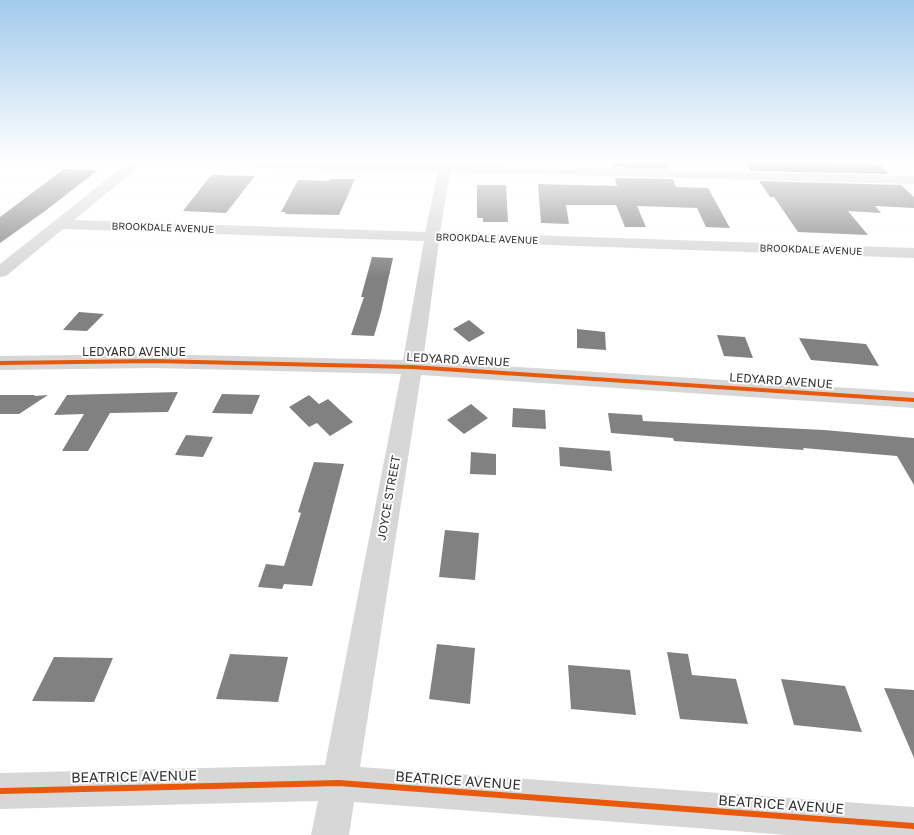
<!DOCTYPE html>
<html>
<head>
<meta charset="utf-8">
<style>
  body { margin:0 }
  canvas { display:block; background:#fff }
</style>
</head>
<body>
<canvas width="914" height="835"></canvas>
<script>
const ctx = document.querySelector('canvas').getContext('2d');
ctx.lineJoin = 'round';
function fillPath(path, color) {
  ctx.fillStyle = color;
  ctx.fill(path, 'evenodd');
}
function shape(rows) {
  const path = new Path2D();
  for (const r of rows) {
    path.moveTo(r[0], r[1]);
    for (let i = 2; i < r.length; i += 2) path.lineTo(r[i], r[i + 1]);
  }
  return path;
}
function trace(path, color, width, dash) {
  ctx.strokeStyle = color;
  ctx.lineWidth = width;
  ctx.lineCap = dash ? 'butt' : 'round';
  ctx.setLineDash(dash || []);
  ctx.stroke(path);
}
function write(font, color, halo, rows, align = 'center') {
  ctx.font = font + ' "Golos Text",sans-serif';
  ctx.lineWidth = 4;
  ctx.setLineDash([]);
  ctx.textBaseline = 'middle';
  ctx.strokeStyle = halo;
  ctx.fillStyle = color;
  for (const [text, x, y, turn = 0] of rows) {
    ctx.save();
    ctx.translate(x, y);
    ctx.rotate((+turn || 0) * Math.PI / 180);
    ctx.textAlign = isNaN(turn) ? turn : align;
    if (halo) ctx.strokeText(text, 0, 0);
    ctx.fillText(text, 0, 0);
    ctx.restore();
  }
}
fillPath(shape([
  [610,161,666,161,669,169,612,167],
  [744,161,879,164,889,174,751,171],
  [64,169,98,170,45,211,0,243,0,217],
  [211,175,255,176,226,213,183,211],
  [615,178,673,179,676,187,708,188,730,228,706,227,697,208,637,206,646,227,625,227,616,205,566,205,569,224,541,223,538,184,617,186],
  [330,179,355,179,339,215,285,214,286,212,281,212,298,180,329,181],
  [759,181,901,185,914,197,914,208,875,206,881,213,848,211,868,235,798,232,774,197,770,197],
  [477,185,506,185,508,222,483,222,483,218,477,218],
  [372,257,393,258,381,312,374,336,351,335,364,297,361,297],
  [79,312,104,314,87,331,63,330],
  [469,320,485,333,469,342,453,329],
  [577,329,605,332,606,350,577,348],
  [717,335,745,337,753,358,724,356],
  [799,338,866,344,879,366,811,360],
  [178,392,168,412,110,413,88,451,62,451,84,414,54,415,67,395],
  [222,394,260,395,252,414,212,413],
  [0,395,35,395,34,396,48,395,19,414,0,414],
  [309,395,319,404,328,399,353,422,330,436,317,423,309,427,289,407],
  [471,404,488,418,464,434,447,420],
  [513,408,545,410,546,429,512,427],
  [608,413,642,415,643,421,824,430,914,438,914,485,897,456,803,448,804,450,674,441,673,438,611,433],
  [186,435,213,437,203,457,175,455],
  [559,447,610,451,612,471,560,466],
  [471,452,496,454,496,475,470,474],
  [314,462,344,464,312,586,284,584,282,589,258,587,266,564,284,566,301,513,298,512],
  [445,530,479,533,475,580,439,577],
  [437,644,475,648,470,704,429,699],
  [667,652,688,654,692,675,736,679,748,724,680,719],
  [230,654,288,657,278,702,216,699],
  [54,657,113,658,94,702,32,701],
  [568,665,630,670,636,715,571,709],
  [781,679,845,686,862,732,794,725],
  [884,688,914,690,914,758]
]), '#818181');
fillPath(shape([
  [130,161,300,161,439,165,440,161,452,161,452,165,914,176,914,184,450,172,440,232,914,248,914,258,439,241,423,361,914,392,914,408,421,375,360,767,914,807,914,835,787,835,354,802,349,835,311,835,318,801,0,809,0,773,325,765,401,374,153,368,0,370,0,356,153,354,403,360,424,241,63,229,6,276,0,277,0,264,130,161],
  [141,165,438,172,425,232,74,220,141,165]
]), '#d7d7d7');
trace(shape([
  [0,363,153,361,412,367,914,400]
]), '#e8590c', 4);
trace(shape([
  [0,791,339,783,914,826]
]), '#e8590c', 6);
const sky = ctx.createLinearGradient(0, 0, 0, 278);
sky.addColorStop(0, '#a3caec');
sky.addColorStop(0.58, '#fff');
sky.addColorStop(1, '#ffffff00');
ctx.fillStyle = sky;
ctx.fillRect(0, 0, 914, 278);
write('10px', '#333', '#fff', [
  ["BROOKDALE AVENUE",163,228,2],
  ["BROOKDALE AVENUE",487,239,2],
  ["BROOKDALE AVENUE",811,250,2]
]);
write('12px', '#333', '#fff', [
  ["LEDYARD AVENUE",134,352],
  ["LEDYARD AVENUE",458,360,3],
  ["LEDYARD AVENUE",781,381,4],
  ["JOYCE STREET",389,498,-80]
]);
write('14px', '#333', '#fff', [
  ["BEATRICE AVENUE",134,777,-1],
  ["BEATRICE AVENUE",458,781,4],
  ["BEATRICE AVENUE",781,805,4]
]);
</script>
</body>
</html>
